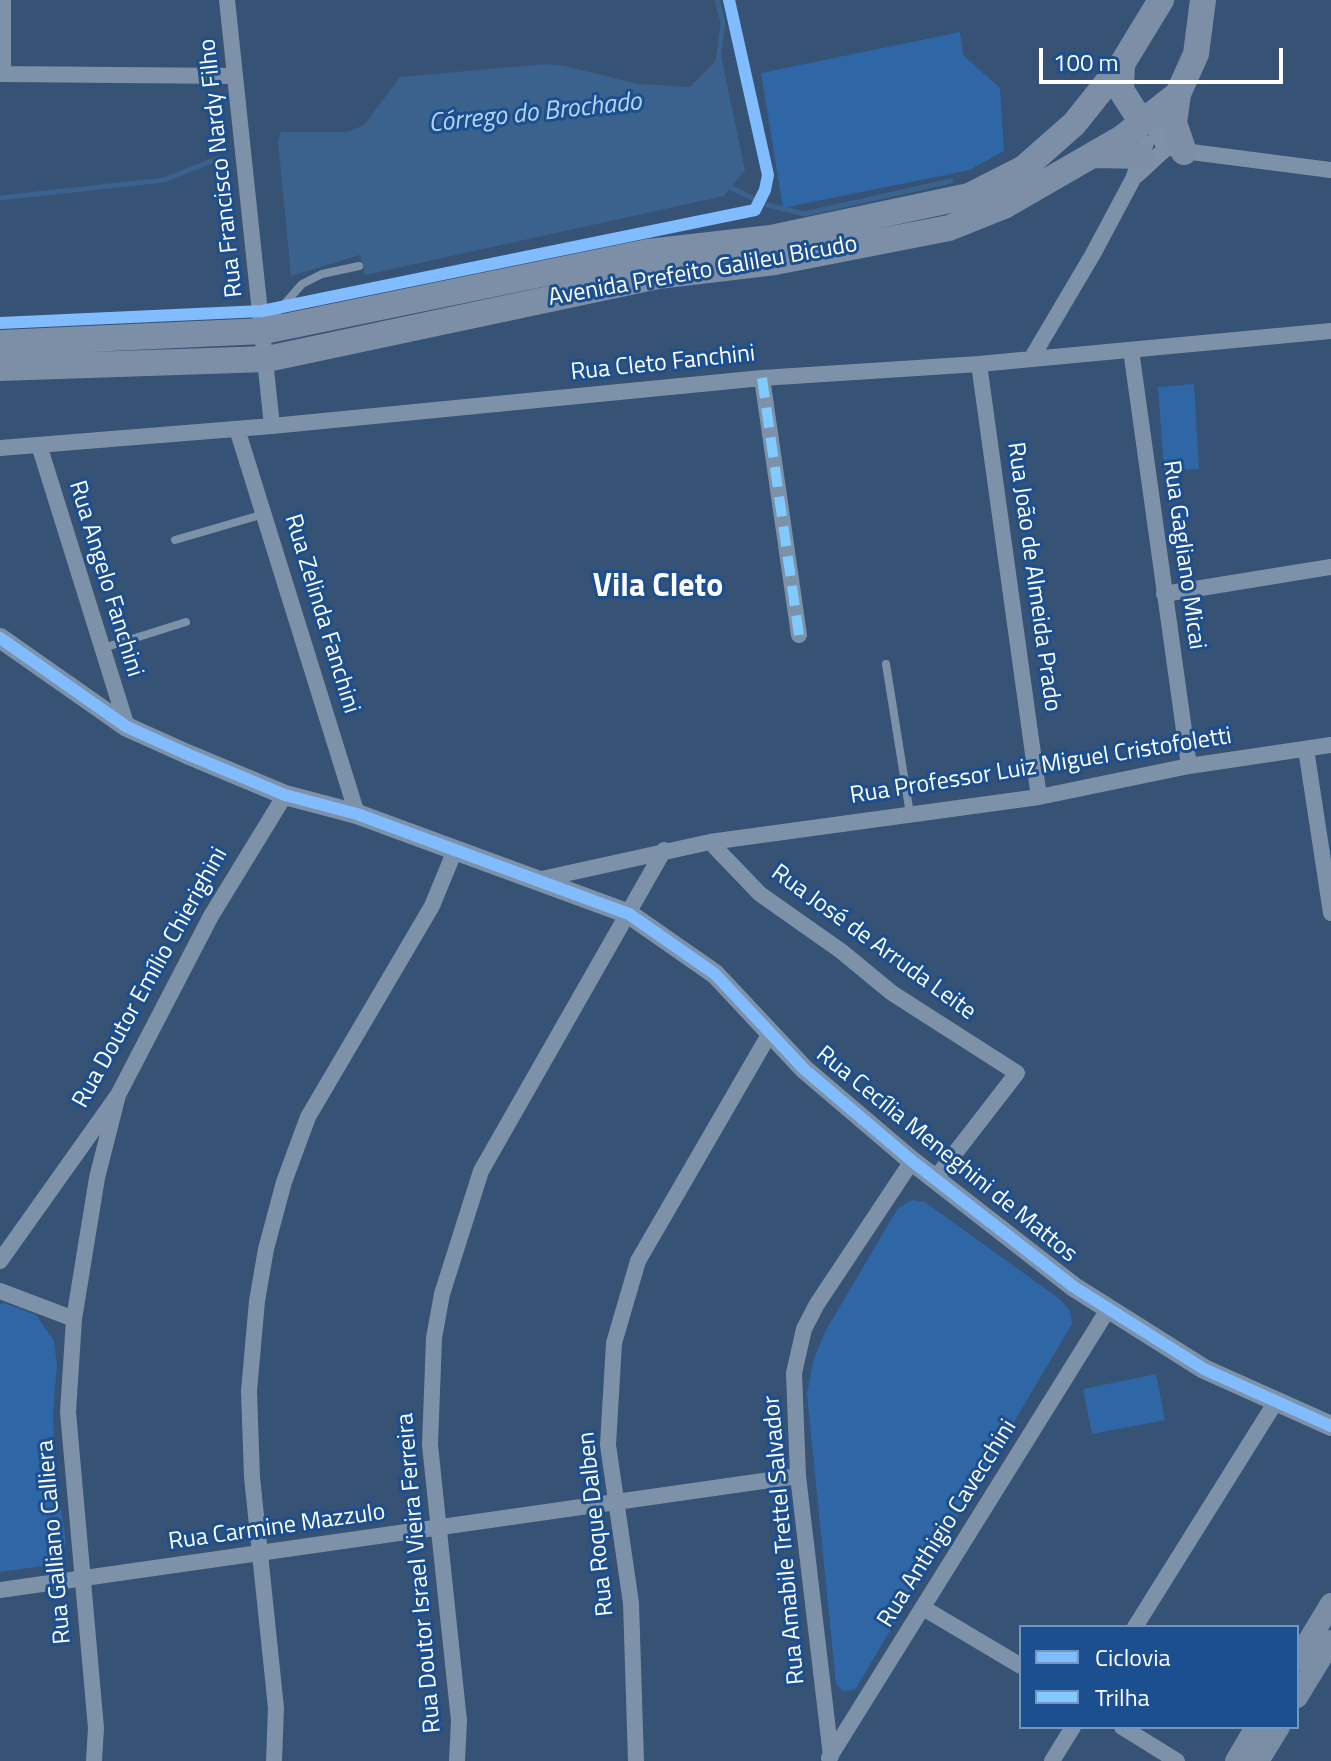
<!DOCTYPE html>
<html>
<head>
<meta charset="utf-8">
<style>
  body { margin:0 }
  #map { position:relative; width:1331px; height:1761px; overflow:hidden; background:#365274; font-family:"Titillium Web",sans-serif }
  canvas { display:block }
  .legend { position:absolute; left:1019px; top:1625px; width:280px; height:104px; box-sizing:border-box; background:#1b4f8f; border:2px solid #7695bc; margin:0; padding:10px 14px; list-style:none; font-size:24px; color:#fff }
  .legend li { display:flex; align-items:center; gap:16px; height:40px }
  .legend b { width:40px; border:2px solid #7695bc }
  .scale { position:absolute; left:1039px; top:48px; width:244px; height:36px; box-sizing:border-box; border:4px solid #fff; border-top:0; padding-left:10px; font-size:24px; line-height:28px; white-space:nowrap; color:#fff; -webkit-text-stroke:6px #1b4f8f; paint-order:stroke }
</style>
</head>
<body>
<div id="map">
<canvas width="1331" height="1761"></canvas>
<ul class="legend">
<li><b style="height:10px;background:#80bcff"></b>Ciclovia</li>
<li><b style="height:10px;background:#80caff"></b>Trilha</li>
</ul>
<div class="scale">100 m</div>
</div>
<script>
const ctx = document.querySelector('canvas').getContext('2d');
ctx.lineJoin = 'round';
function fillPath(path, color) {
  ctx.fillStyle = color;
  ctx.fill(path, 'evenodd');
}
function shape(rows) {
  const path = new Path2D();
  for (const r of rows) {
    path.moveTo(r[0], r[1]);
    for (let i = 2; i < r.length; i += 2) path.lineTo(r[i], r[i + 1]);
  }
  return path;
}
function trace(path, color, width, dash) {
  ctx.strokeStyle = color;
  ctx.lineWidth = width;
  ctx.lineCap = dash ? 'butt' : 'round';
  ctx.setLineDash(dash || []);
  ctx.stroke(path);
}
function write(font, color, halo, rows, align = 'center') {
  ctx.font = font + ' "Titillium Web",sans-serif';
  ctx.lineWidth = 6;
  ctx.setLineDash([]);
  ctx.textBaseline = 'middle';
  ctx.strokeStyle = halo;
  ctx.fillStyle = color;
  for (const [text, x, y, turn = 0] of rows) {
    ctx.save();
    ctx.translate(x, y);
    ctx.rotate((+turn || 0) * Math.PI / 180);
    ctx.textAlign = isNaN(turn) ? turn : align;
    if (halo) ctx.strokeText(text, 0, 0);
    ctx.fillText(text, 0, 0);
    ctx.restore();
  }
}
fillPath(shape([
  [960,32,963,55,1000,88,1004,151,970,170,783,208,761,73],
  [1194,384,1199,469,1164,471,1158,387],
  [912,1200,925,1202,1061,1300,1070,1311,1072,1324,855,1690,843,1691,836,1684,807,1394,813,1361,826,1330,898,1208],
  [4,1303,36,1315,54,1341,57,1365,53,1413,55,1469,66,1542,62,1556,51,1565,0,1572,0,1304],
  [1156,1374,1165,1420,1092,1434,1083,1389]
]), '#2f66a5');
fillPath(shape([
  [721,56,745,170,724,196,365,275,360,255,291,276,278,141,281,132,348,132,364,125,400,77,546,64,565,66,639,84,690,87]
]), '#3b618d');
trace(shape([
  [717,0,723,23,718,61],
  [728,186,756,200],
  [0,198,164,180,219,158],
  [767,205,804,214,951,181]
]), '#3b618d', 5);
trace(shape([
  [267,324,302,284,322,274,359,266],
  [175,540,264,514],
  [100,649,186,622],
  [886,664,910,814]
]), '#7d92a8', 8);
trace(shape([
  [227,0,272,426],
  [0,74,235,76],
  [3,74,3,0],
  [1148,118,1162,142,1176,150,1331,170],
  [1137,175,1176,139],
  [1131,350,1189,766],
  [1031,359,1093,254,1133,179,1146,143],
  [979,364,1039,797],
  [762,378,799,635],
  [237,429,357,814],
  [39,445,127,727],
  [0,448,272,426,762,378,979,364,1331,331],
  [1164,594,1331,567],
  [1306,749,1331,913],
  [710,842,760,894,841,951,892,993,1017,1073,935,1179],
  [537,880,710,842,1039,797,1189,766,1331,745],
  [0,1261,118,1095,211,916,285,795],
  [0,1291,74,1319],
  [0,1590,798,1476],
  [925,1609,1021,1666],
  [1135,1627,1275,1403],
  [1122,1727,1177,1761],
  [831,1756,798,1476,794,1373,804,1329,817,1304,912,1161],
  [829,1758,1107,1311],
  [94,1761,96,1728,68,1412,74,1319,97,1178,118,1095],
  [274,1761,276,1708,252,1477,249,1391,257,1301,266,1249,284,1182,308,1117,432,906,455,850],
  [457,1761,459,1721,430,1445,434,1338,442,1294,481,1171,664,850],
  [636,1761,631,1603,608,1445,614,1343,638,1261,770,1033],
  [1052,1761,1073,1727]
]), '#7d92a8', 16);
trace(shape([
  [0,638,127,727,187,754,285,795,357,814,629,914,715,974,804,1069,912,1161,1074,1287,1204,1369,1331,1426]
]), '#7d92a8', 20);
trace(shape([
  [1297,1660,1331,1604],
  [1297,1697,1331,1641],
  [1236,1761,1256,1727],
  [1258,1761,1279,1727]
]), '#798da4', 22);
trace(shape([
  [1122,64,1121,90,1142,123],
  [1178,94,1174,123,1184,152],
  [1096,155,1141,156],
  [0,343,264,331,648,252,771,238,969,196,1024,168,1074,124,1122,64,1161,0],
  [0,368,267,359,658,276,775,262,949,228,1004,206,1122,138,1178,94,1196,54,1203,0]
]), '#7d8ea7', 26);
trace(shape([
  [762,378,799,635]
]), '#80caff', 10, [20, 10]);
trace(shape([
  [0,323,262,311,755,210,765,190,768,175,729,0],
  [0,638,127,727,187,754,285,795,357,814,629,914,715,974,804,1069,912,1161,1074,1287,1204,1369,1331,1426]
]), '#80bcff', 12);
write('24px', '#fff', '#1b4f8f', [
  ["Rua Francisco Nardy Filho",222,168,-96],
  ["Avenida Prefeito Galileu Bicudo",703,272,-10],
  ["Rua Cleto Fanchini",663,364,-6],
  ["Rua Gagliano Micai",1183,555,82],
  ["Rua João de Almeida Prado",1033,577,82],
  ["Rua Angelo Fanchini",105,579,73],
  ["Rua Zelinda Fanchini",321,614,73],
  ["Rua Professor Luiz Miguel Cristofoletti",1041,767,-9],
  ["Rua José de Arruda Leite",873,943,36],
  ["Rua Doutor Emílio Chierighini",151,978,-61],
  ["Rua Cecília Meneghini de Mattos",946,1155,39],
  ["Rua Roque Dalben",597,1524,-96],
  ["Rua Anthigio Cavecchini",948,1524,-58],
  ["Rua Carmine Mazzulo",277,1528,-8],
  ["Rua Amabile Trettel Salvador",785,1540,-95],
  ["Rua Galliano Calliera",55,1542,-95],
  ["Rua Doutor Israel Vieira Ferreira",420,1573,-95]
]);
write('italic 26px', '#b5d3f5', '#1b4f8f', [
  ["Córrego do Brochado",535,114,-6]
]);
write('bold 32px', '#fff', '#1b4f8f', [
  ["Vila Cleto",658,588]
]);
</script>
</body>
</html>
